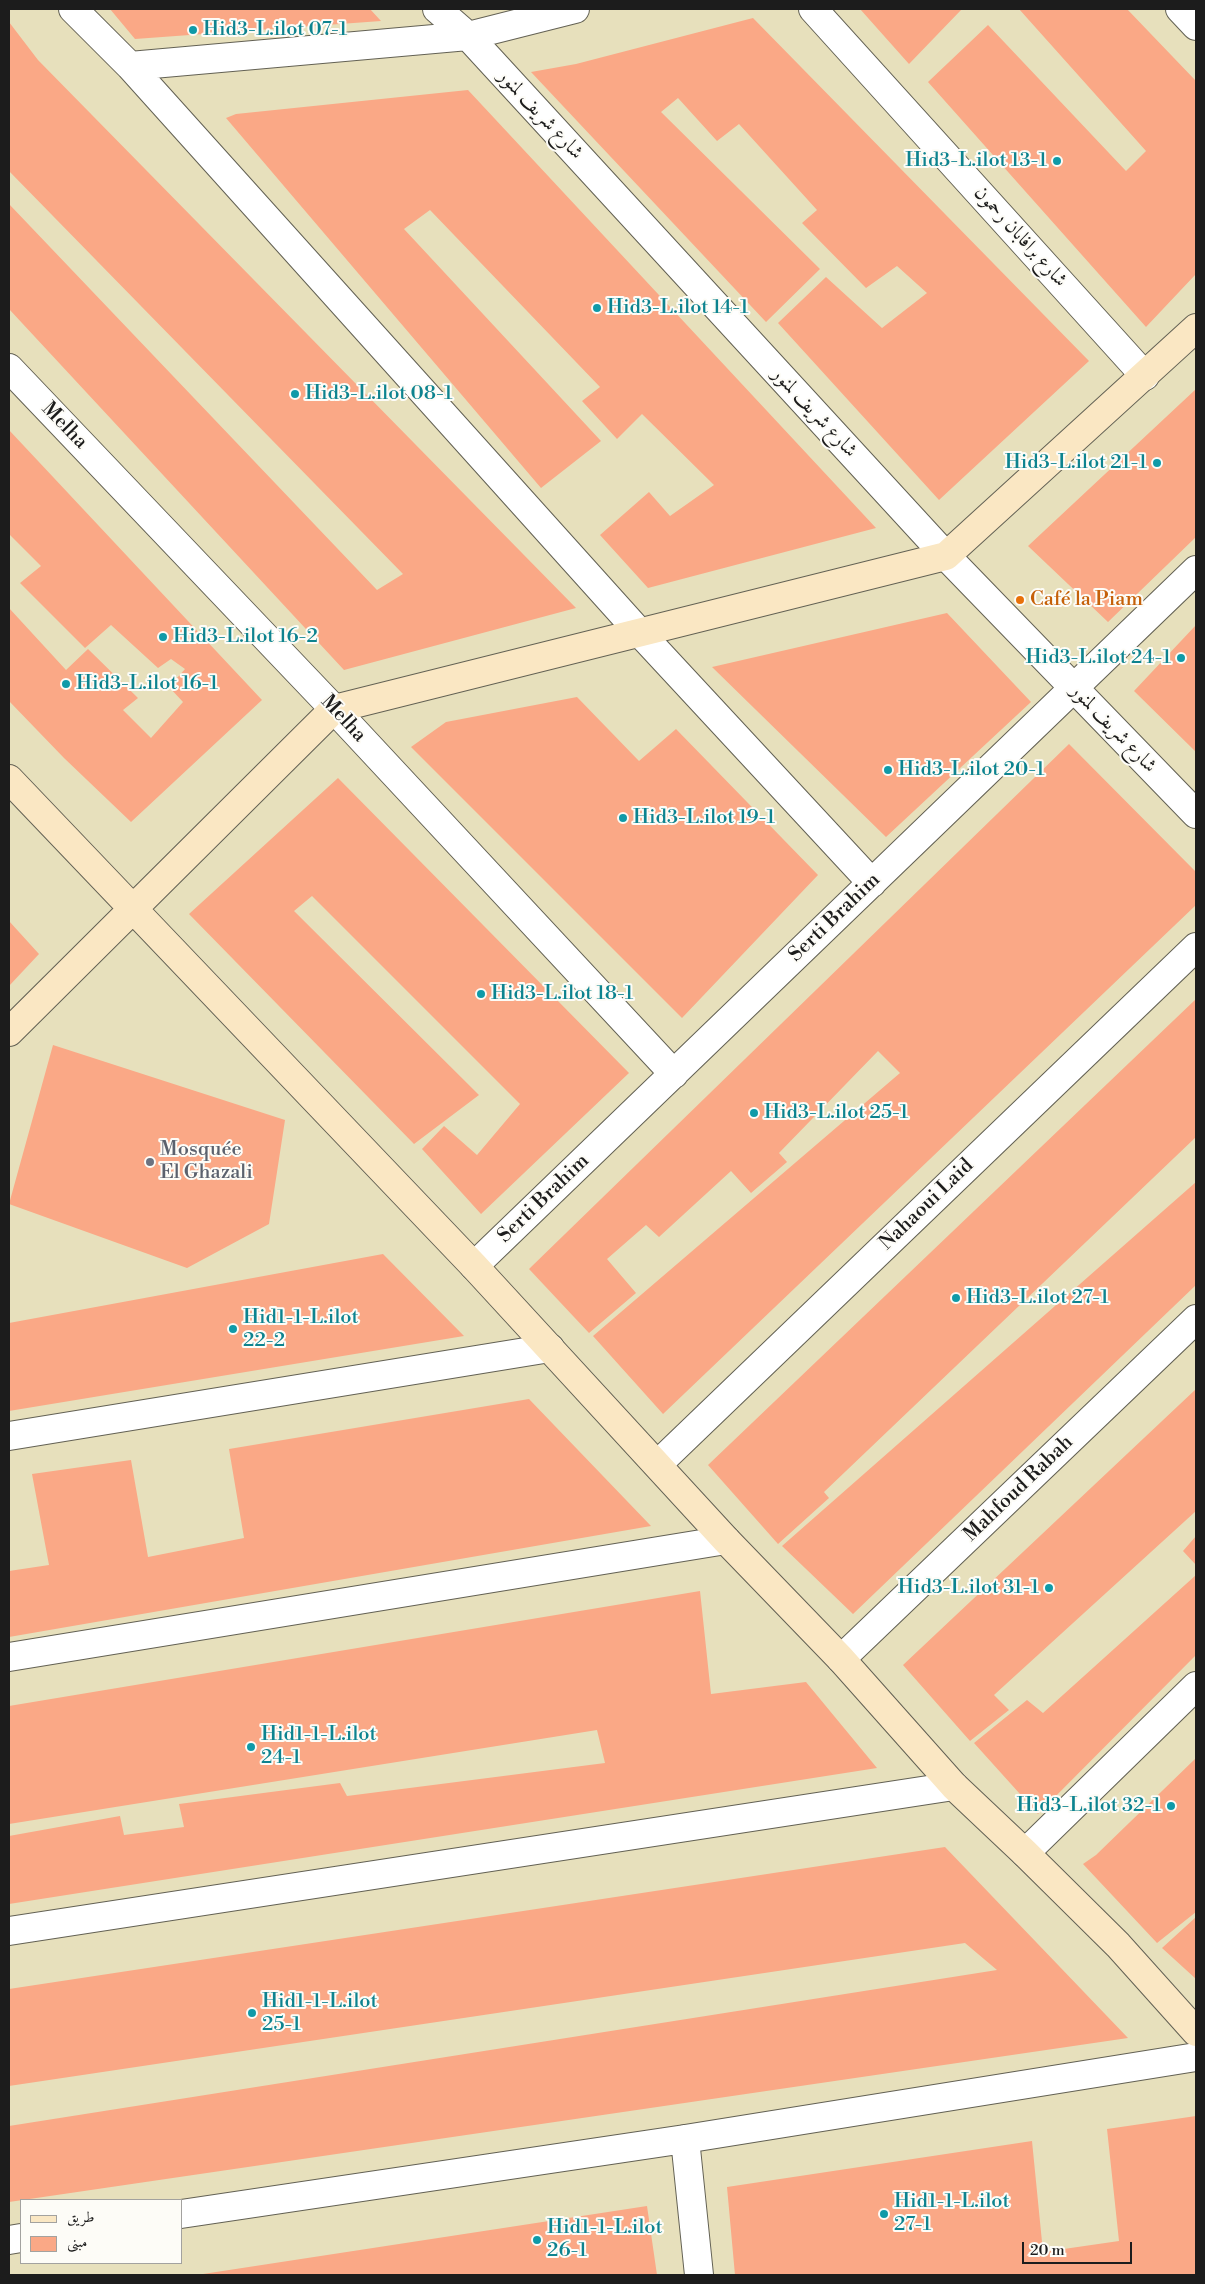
<!DOCTYPE html>
<html>
<head>
<meta charset="utf-8">
<style>
  body { margin:0 }
  #map { position:relative; width:1205px; height:2284px; overflow:hidden; background:#e7e0bc; font-family:"Libre Bodoni",Amiri,serif }
  canvas { display:block }
  .frame { position:absolute; inset:0; border:10px solid #1c1c1c; pointer-events:none }
  .legend { position:absolute; left:20px; top:2199px; width:162px; height:65px; box-sizing:border-box; background:#fdfcf7; border:1px solid #a3a29f; margin:0; padding:6px 9px; list-style:none; font-size:15px; color:#1c1c1c }
  .legend li { display:flex; align-items:center; gap:10px; height:25px }
  .legend b { width:25px; border:1px solid #a3a29f }
  .scale { position:absolute; left:1022px; top:2242px; width:110px; height:22px; box-sizing:border-box; border:2px solid #1c1c1c; border-top:0; padding-left:6px; font-size:15px; line-height:18px; white-space:nowrap; color:#1c1c1c; -webkit-text-stroke:4px #fdfcf7; paint-order:stroke }
</style>
</head>
<body>
<div id="map">
<canvas width="1205" height="2284"></canvas>
<div class="frame"></div>
<ul class="legend">
<li><b style="height:6px;background:#fae7c3"></b>طريق</li>
<li><b style="height:14px;background:#faa886"></b>مبنى</li>
</ul>
<div class="scale">20 m</div>
</div>
<script>
const ctx = document.querySelector('canvas').getContext('2d');
ctx.lineJoin = 'round';
function fillPath(path, color) {
  ctx.fillStyle = color;
  ctx.fill(path, 'evenodd');
}
function shape(rows) {
  const path = new Path2D();
  for (const r of rows) {
    path.moveTo(r[0], r[1]);
    for (let i = 2; i < r.length; i += 2) path.lineTo(r[i], r[i + 1]);
  }
  return path;
}
function trace(path, color, width, dash) {
  ctx.strokeStyle = color;
  ctx.lineWidth = width;
  ctx.lineCap = dash ? 'butt' : 'round';
  ctx.setLineDash(dash || []);
  ctx.stroke(path);
}
function write(font, color, halo, rows, align = 'center') {
  ctx.font = font + ' "Libre Bodoni",Amiri,serif';
  ctx.lineWidth = 4;
  ctx.setLineDash([]);
  ctx.textBaseline = 'middle';
  ctx.strokeStyle = halo;
  ctx.fillStyle = color;
  for (const [text, x, y, turn = 0] of rows) {
    ctx.save();
    ctx.translate(x, y);
    ctx.rotate((+turn || 0) * Math.PI / 180);
    ctx.textAlign = isNaN(turn) ? turn : align;
    if (halo) ctx.strokeText(text, 0, 0);
    ctx.fillText(text, 0, 0);
    ctx.restore();
  }
}
fillPath(shape([
  [110,9,370,9,381,21,135,39],
  [860,9,962,9,909,64],
  [1019,9,1127,9,1196,81,1196,274,1146,327,928,82,988,25,1126,171,1146,151],
  [753,18,1089,361,939,500,778,323,826,277,882,328,927,293,897,266,866,288,802,223,817,210,739,124,717,141,678,98,661,112,820,269,766,322,531,72,576,64],
  [9,22,38,60,576,608,344,670,9,309,9,204,377,590,403,574,9,171],
  [468,90,876,528,648,588,600,535,649,492,670,516,714,485,642,414,617,439,582,401,600,387,430,210,404,229,601,441,541,488,226,118,236,114],
  [1196,389,1196,537,1108,622,1028,546],
  [9,430,262,700,131,822,64,758,9,701,9,608,66,670,88,649,138,698,123,710,151,738,183,702,169,687,185,669,171,659,158,668,111,625,85,648,20,583,41,566,9,534],
  [947,613,1031,702,886,837,712,667],
  [1196,625,1196,752,1134,691],
  [577,697,639,761,676,729,818,875,682,1018,411,747,446,722],
  [1069,744,1196,872,1196,905,663,1414,593,1336,900,1073,878,1051,779,1153,787,1162,751,1193,731,1171,659,1237,646,1225,607,1259,636,1293,589,1333,529,1269],
  [338,778,629,1073,481,1214,422,1149,444,1126,477,1155,520,1104,312,896,294,911,479,1095,414,1144,189,914],
  [9,921,39,954,9,986],
  [1196,999,1196,1137,824,1492,829,1498,778,1544,708,1465],
  [53,1045,285,1120,269,1224,187,1268,9,1204],
  [1196,1182,1196,1285,853,1614,782,1546],
  [383,1254,464,1336,9,1411,9,1323],
  [1196,1389,1196,1511,994,1695,1009,1710,970,1741,903,1665],
  [529,1399,651,1526,9,1637,9,1571,49,1565,32,1474,131,1460,148,1557,244,1538,229,1449],
  [1196,1536,1196,1565,1183,1551],
  [1196,1575,1196,1655,1038,1814,974,1743,1027,1700,1043,1713],
  [700,1591,711,1694,806,1682,877,1768,9,1904,9,1836,120,1816,124,1835,184,1827,179,1804,340,1783,347,1796,605,1763,597,1730,9,1824,9,1706],
  [1196,1758,1196,1912,1157,1943,1083,1864,1096,1855],
  [945,1847,1128,2038,9,2202,9,2126,997,1970,965,1943,9,2086,9,1989],
  [1196,1917,1196,1979,1162,1948],
  [1196,2116,1196,2275,735,2275,727,2187,1032,2141,1043,2252,1119,2241,1107,2129],
  [647,2206,657,2275,203,2275,203,2274]
]), '#faa886');
const street = shape([
  [73,9,130,66,640,633,872,883],
  [437,9,468,36,946,556,1196,814],
  [813,9,1145,376],
  [1180,9,1196,26],
  [130,66,468,36,575,9],
  [9,368,334,709,674,1074],
  [474,1266,1196,570],
  [9,1436,550,1348],
  [658,1464,1196,947],
  [9,1657,726,1540],
  [841,1659,1196,1319],
  [1025,1853,1196,1686],
  [9,1931,954,1786],
  [685,2139,699,2275],
  [181,2214,685,2139,1196,2057],
  [9,2240,21,2238]
]);
const secondary = shape([
  [9,779,474,1266,726,1540,841,1659,954,1786,1025,1853,1118,1945,1196,2032],
  [9,1032,334,709,946,556,1196,328]
]);
trace(street, '#636154', 30);
trace(secondary, '#636154', 30);
trace(street, '#fff', 28);
trace(secondary, '#fae7c3', 28);
for (const [x, y, r, color] of [
  [193,30,5,"#0f9aa8"],
  [1057,161,5,"#0f9aa8"],
  [597,308,5,"#0f9aa8"],
  [295,394,5,"#0f9aa8"],
  [1157,463,5,"#0f9aa8"],
  [1020,600,5,"#e8710a"],
  [163,637,5,"#0f9aa8"],
  [1181,658,5,"#0f9aa8"],
  [66,684,5,"#0f9aa8"],
  [888,770,5,"#0f9aa8"],
  [623,818,5,"#0f9aa8"],
  [481,994,5,"#0f9aa8"],
  [754,1113,5,"#0f9aa8"],
  [150,1162,5,"#6b7280"],
  [956,1298,5,"#0f9aa8"],
  [233,1329,5,"#0f9aa8"],
  [1049,1588,5,"#0f9aa8"],
  [251,1747,5,"#0f9aa8"],
  [1171,1806,5,"#0f9aa8"],
  [252,2013,5,"#0f9aa8"],
  [884,2214,5,"#0f9aa8"],
  [537,2240,5,"#0f9aa8"]
]) {
  const dot = new Path2D();
  dot.arc(x, y, r, 0, 2 * Math.PI);
  ctx.fillStyle = color;
  ctx.fill(dot);
  trace(dot, '#fdfcf7', 2);
}
write('20px', '#0d838f', '#fdfcf7', [
  ["Hid3-L.ilot 07-1",203,30],
  ["Hid3-L.ilot 13-1",1047,161,"right"],
  ["Hid3-L.ilot 14-1",607,308],
  ["Hid3-L.ilot 08-1",305,394],
  ["Hid3-L.ilot 21-1",1147,463,"right"],
  ["Hid3-L.ilot 16-2",173,637],
  ["Hid3-L.ilot 24-1",1171,658,"right"],
  ["Hid3-L.ilot 16-1",76,684],
  ["Hid3-L.ilot 20-1",898,770],
  ["Hid3-L.ilot 19-1",633,818],
  ["Hid3-L.ilot 18-1",491,994],
  ["Hid3-L.ilot 25-1",764,1113],
  ["Hid3-L.ilot 27-1",966,1298],
  ["Hid1-1-L.ilot",243,1318],
  ["22-2",243,1341],
  ["Hid3-L.ilot 31-1",1039,1588,"right"],
  ["Hid1-1-L.ilot",261,1735],
  ["24-1",261,1758],
  ["Hid3-L.ilot 32-1",1161,1806,"right"],
  ["Hid1-1-L.ilot",262,2002],
  ["25-1",262,2025],
  ["Hid1-1-L.ilot",894,2202],
  ["27-1",894,2225],
  ["Hid1-1-L.ilot",547,2228],
  ["26-1",547,2251]
], 'left');
write('20px', '#1c1c1c', '#fdfcf7', [
  ["شارع شريف لمنور",540,115,47],
  ["شارع برافابان رحمون",1020,237,48],
  ["شارع شريف لمنور",814,413,47],
  ["Melha",64,426,46],
  ["Melha",343,719,47],
  ["شارع شريف لمنور",1113,729,46],
  ["Serti Brahim",835,918,-44],
  ["Serti Brahim",544,1199,-44],
  ["Nahaoui Laid",927,1205,-44],
  ["Mahfoud Rabah",1019,1489,-44]
]);
write('20px', '#c56008', '#fdfcf7', [
  ["Café la Piam",1030,600]
], 'left');
write('20px', '#5b616d', '#fdfcf7', [
  ["Mosquée",160,1150],
  ["El Ghazali",160,1173]
], 'left');
</script>
</body>
</html>
